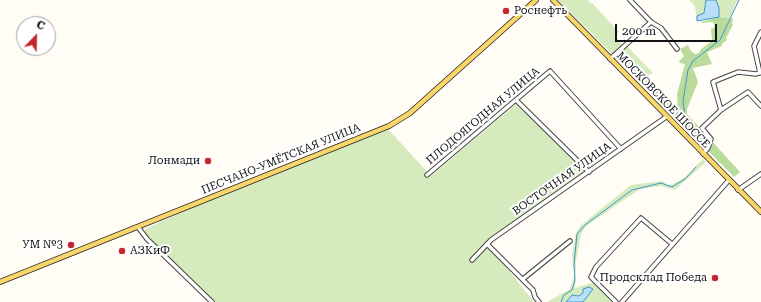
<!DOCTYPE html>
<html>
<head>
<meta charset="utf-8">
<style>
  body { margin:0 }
  #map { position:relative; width:761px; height:302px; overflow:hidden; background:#fffdf5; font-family:"Roboto Serif",serif }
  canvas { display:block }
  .north { position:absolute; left:16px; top:16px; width:40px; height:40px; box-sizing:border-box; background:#fff; border:1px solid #a0a0a0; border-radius:50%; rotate:23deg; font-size:11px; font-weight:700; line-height:16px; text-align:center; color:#111 }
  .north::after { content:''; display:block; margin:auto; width:14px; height:18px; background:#c4262e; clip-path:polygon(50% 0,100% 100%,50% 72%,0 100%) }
  .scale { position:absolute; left:615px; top:24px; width:102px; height:18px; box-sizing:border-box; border:2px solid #111; border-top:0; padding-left:5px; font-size:12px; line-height:14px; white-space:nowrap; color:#111; -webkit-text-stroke:3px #fff; paint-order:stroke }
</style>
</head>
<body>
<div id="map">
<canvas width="761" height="302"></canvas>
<div class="north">С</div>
<div class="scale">200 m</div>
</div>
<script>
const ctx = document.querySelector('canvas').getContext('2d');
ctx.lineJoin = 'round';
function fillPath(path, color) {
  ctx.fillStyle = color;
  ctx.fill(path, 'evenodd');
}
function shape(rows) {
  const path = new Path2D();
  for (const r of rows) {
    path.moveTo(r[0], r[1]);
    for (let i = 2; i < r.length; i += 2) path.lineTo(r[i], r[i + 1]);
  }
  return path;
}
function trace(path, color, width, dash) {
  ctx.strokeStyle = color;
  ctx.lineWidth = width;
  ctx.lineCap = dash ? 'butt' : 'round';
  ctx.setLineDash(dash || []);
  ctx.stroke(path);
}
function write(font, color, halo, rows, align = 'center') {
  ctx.font = font + ' "Roboto Serif",serif';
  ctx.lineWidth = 4;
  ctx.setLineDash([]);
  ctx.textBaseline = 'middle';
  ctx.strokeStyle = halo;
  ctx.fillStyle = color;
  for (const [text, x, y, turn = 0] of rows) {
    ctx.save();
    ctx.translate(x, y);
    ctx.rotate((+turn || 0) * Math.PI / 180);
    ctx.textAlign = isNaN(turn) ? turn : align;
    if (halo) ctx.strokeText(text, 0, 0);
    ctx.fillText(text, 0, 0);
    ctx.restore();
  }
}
fillPath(shape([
  [558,0,588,0,591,4,592,3,619,32,615,36,623,46,627,43,628,47,653,73,647,76,671,103,678,104,678,109,671,106,642,77,639,78,639,81],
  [689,0,739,0,736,3,731,17,733,19,719,17,697,21,695,6],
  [516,104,585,171,487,243,534,302,210,302,147,241,145,229,196,206,388,129,431,176],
  [703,159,706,162,675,190,661,186,640,189,586,226,581,234,576,260,575,288,595,282,612,302,547,302,570,289,574,276,572,254,576,233,581,225,631,185,662,181,668,185,673,184,684,178]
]), '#d5ebbd');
fillPath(shape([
  [719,17,733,19,732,23,733,25,726,38,727,40,722,44,722,46,707,52,712,64,693,68,698,82,687,109,687,114,740,172,734,177,639,81,639,78,642,77,671,106,678,109,677,94,685,64,680,63,679,61,684,56,680,49,688,45,691,51,695,54,699,53,701,49,712,41,711,29,715,27,713,22,701,23,701,22]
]), '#b9dc9c');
const water = shape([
  [706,0,716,0,719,8,719,17,697,21,697,16,704,13,706,0],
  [589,287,593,289,583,302,566,302,572,295,579,296,583,293,583,289,589,287]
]);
fillPath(water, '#b9e0f7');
trace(water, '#3f96cf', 1);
trace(shape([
  [699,136,685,117,683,101,688,70,693,61,720,40,739,0],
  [561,302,564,295,572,290,575,280,574,264,577,234,585,225,632,190,661,183,672,187,685,179,696,167]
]), '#3f96cf', 1);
const minor = shape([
  [630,0,651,22,661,28,677,49],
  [610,59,651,22],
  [760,73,754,46,761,32],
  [517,101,589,172],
  [721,110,713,82,738,72,756,74,761,72],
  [703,154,708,148,711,139,702,128,721,110,748,92,761,106],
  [427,175,550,71,621,149],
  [738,190,761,174],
  [138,227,147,239,212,302],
  [487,244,533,290,535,297,539,302],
  [472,260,491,240,666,117],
  [523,279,570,241],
  [616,302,591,277,596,267,641,218,672,244],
  [622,302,729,180]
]);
const major = shape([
  [553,0,761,212],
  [0,282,389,126,410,113,536,0]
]);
trace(minor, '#444', 5.5);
trace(major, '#222', 6);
trace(minor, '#fff', 3.5);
trace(major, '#f9d66b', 4.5);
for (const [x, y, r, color] of [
  [506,11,4,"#c4262e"],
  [208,161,4,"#c4262e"],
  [71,245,4,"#c4262e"],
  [122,251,4,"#c4262e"],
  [715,278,4,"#c4262e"]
]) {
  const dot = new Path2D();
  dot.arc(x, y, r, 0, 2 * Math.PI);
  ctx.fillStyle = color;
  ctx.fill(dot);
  trace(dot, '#fff', 1.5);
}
write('11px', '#111', '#fff', [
  ["Роснефть",514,11,"left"],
  ["Лонмади",200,161],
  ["УМ №3",63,245],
  ["АЗКиФ",130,251,"left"],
  ["Продсклад Победа",707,278]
], 'right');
write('11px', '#111', '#fff', [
  ["МОСКОВСКОЕ ШОССЕ",663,100,46],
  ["ПЛОДОЯГОДНАЯ УЛИЦА",483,116,-40],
  ["ПЕСЧАНО-УМЁТСКАЯ УЛИЦА",281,159,-22],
  ["ВОСТОЧНАЯ УЛИЦА",562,179,-35]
]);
</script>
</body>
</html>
